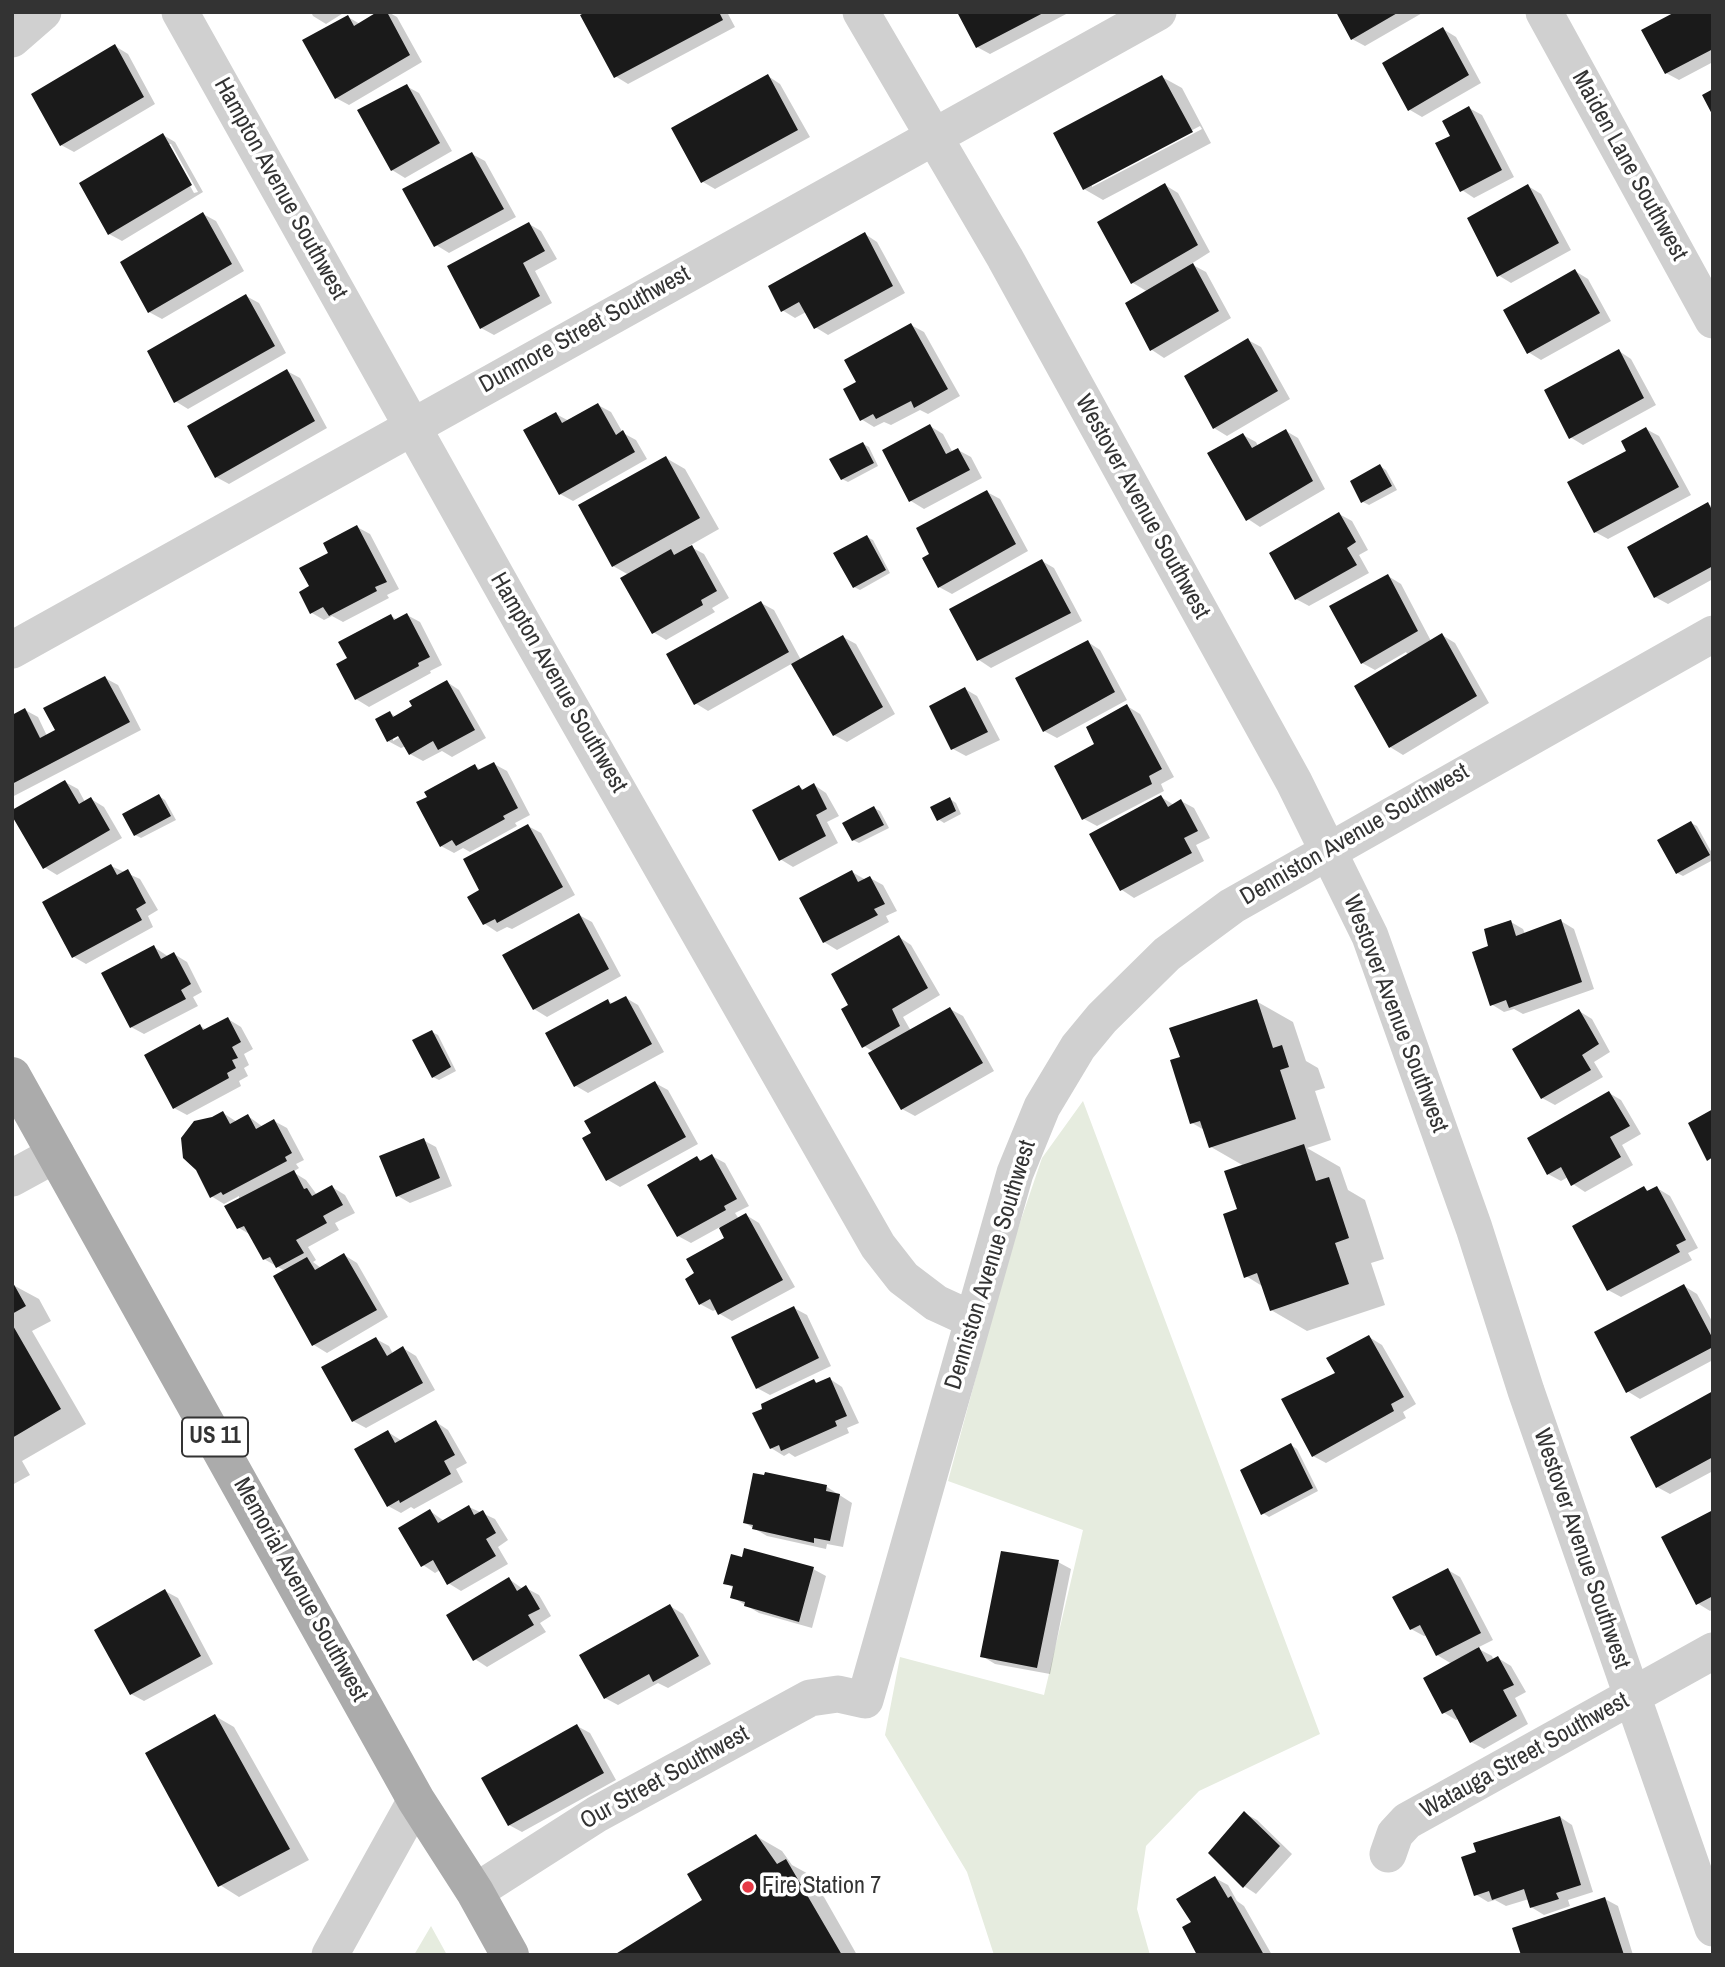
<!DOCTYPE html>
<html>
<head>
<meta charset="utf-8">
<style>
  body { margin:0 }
  #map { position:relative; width:1725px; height:1967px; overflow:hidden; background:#fff; font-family:"Archivo Narrow",sans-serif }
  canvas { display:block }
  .frame { position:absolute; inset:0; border:14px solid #333; pointer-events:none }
</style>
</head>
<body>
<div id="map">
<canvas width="1725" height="1967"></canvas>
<div class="frame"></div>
</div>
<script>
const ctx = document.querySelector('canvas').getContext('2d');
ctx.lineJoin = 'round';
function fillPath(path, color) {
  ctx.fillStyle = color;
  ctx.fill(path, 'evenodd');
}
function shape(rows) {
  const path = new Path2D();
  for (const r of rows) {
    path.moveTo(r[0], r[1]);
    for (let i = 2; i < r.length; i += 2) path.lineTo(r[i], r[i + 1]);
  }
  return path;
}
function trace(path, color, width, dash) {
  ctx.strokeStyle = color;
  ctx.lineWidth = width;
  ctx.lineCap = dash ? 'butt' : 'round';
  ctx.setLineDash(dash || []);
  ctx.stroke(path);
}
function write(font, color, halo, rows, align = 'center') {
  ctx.font = font + ' "Archivo Narrow",sans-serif';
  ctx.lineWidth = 7;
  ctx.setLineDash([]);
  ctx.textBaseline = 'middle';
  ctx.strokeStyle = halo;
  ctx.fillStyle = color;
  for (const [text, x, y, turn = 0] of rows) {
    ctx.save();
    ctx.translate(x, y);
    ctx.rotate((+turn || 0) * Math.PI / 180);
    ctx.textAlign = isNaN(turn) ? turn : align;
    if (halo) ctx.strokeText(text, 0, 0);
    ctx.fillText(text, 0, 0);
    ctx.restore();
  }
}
fillPath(shape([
  [1083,1101,1320,1734,1199,1791,1146,1846,1137,1909,1150,1955,994,1955,967,1872,885,1735,900,1657,1044,1695,1083,1530,948,1481,1008,1258,1042,1158],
  [431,1926,447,1955,414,1955]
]), '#e6ecdf');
fillPath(shape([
  [311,12,345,12,326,24,313,16],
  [381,12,388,12,397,17,422,62,349,105,336,98,348,17,360,24],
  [590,12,727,12,735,27,628,84,615,76],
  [959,12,1070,12,990,54,977,47],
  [1338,12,1424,12,1365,46,1352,39],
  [1713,12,1713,62,1679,80,1666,73],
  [1443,29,1456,37,1481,83,1422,117,1410,110],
  [115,46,128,54,155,104,74,152,61,145],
  [768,76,780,84,810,137,715,189,703,182],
  [1162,77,1182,88,1211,143,1103,200,1084,189],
  [1200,126,1202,129,1092,187,1092,183],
  [406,86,419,93,452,151,405,178,392,170],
  [1469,108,1482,115,1514,177,1474,198,1462,190,1452,137],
  [163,135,175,142,203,192,122,241,109,234],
  [167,144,171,144,198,192,194,193],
  [472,154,485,161,516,217,449,253,436,245],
  [1165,185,1178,193,1210,252,1191,264,1206,272,1231,318,1164,358,1152,350,1127,304,1148,292,1133,283],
  [1528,186,1541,194,1571,250,1511,283,1498,275],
  [203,214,216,221,244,271,162,319,149,312],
  [529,224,541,231,557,259,535,271,552,303,494,335,481,328],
  [865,234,877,242,905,293,828,335,815,327,806,312,795,318,782,310],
  [1575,271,1588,279,1611,321,1541,360,1528,352],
  [246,296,259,303,286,353,188,409,175,401],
  [911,325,924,332,960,396,928,414,920,410,891,425,884,422,874,427,861,419,858,382],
  [1248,340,1261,347,1290,399,1227,436,1214,428],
  [1619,351,1631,359,1656,405,1583,445,1570,437],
  [287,371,300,378,327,428,229,484,216,477],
  [598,405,611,412,623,433,636,440,647,459,573,501,560,494,556,414,569,421],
  [930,426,943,434,953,453,958,450,971,457,982,478,924,509,911,501,885,450],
  [1646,429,1659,436,1691,495,1608,539,1595,532],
  [1286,431,1298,438,1325,489,1260,527,1248,519,1243,435,1256,442,1258,446],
  [863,444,869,447,878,466,848,482,842,479],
  [666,458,685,469,719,529,689,546,704,554,729,598,712,608,715,612,666,640,653,632,629,575,613,566],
  [1380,466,1386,470,1397,490,1369,505,1363,502],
  [987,492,1000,499,1028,551,952,594,939,587,931,554],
  [1708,504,1713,507,1713,579,1668,604,1655,597],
  [1339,514,1352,521,1368,550,1359,555,1369,573,1309,606,1296,599],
  [357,527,370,534,399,589,387,595,389,598,343,622,332,616,324,620,312,613,311,587,330,554],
  [867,537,873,540,890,573,860,590,854,587],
  [1042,561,1054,568,1082,621,991,668,979,660,952,609],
  [1388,576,1401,584,1431,641,1442,635,1455,643,1489,703,1403,755,1390,747,1408,655,1406,652,1375,670,1362,663],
  [761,603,774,610,801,660,843,637,856,644,895,714,847,742,834,735,793,663,708,711,695,703],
  [407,615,420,622,442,665,430,671,431,673,369,707,356,699,349,659,391,616,398,620],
  [1088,642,1100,650,1127,700,1057,738,1044,731],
  [105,678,118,685,141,730,12,797,12,717,25,710,38,717,47,736,58,731],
  [447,682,459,690,486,738,452,757,442,751,423,761,410,754,406,746,401,748,388,741,390,713,396,717],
  [407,733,393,741,393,737],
  [965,689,977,696,1000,740,966,756,953,749],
  [1127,706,1140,714,1174,777,1161,784,1164,791,1097,826,1084,819],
  [494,764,507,771,530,815,515,823,517,826,470,852,463,848,454,853,441,846,475,766,481,770],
  [65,782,78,789,85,802,91,799,104,807,122,838,57,875,44,867],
  [814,785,826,793,839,816,827,822,838,843,793,867,780,859,799,787,805,790],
  [159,796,165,800,176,820,141,838,135,835],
  [1161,797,1174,805,1181,801,1194,808,1210,838,1196,845,1204,861,1134,898,1122,890,1092,835],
  [950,799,956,803,961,814,944,823,938,819],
  [874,808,880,811,889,828,859,843,853,840],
  [1691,823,1697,826,1713,855,1713,860,1683,876,1677,873],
  [528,826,541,833,575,895,512,929,507,927,497,932,485,924,470,898,481,891],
  [111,866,140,879,158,910,148,916,153,927,86,964,74,957],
  [852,872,866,880,870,878,883,885,897,911,886,916,889,922,837,950,824,942],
  [579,915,592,922,621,976,547,1017,534,1009],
  [1561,921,1574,929,1594,989,1523,1014,1514,1009,1504,1012,1491,1004,1491,947,1511,922,1523,929,1525,934],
  [899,937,911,945,940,995,903,1017,911,1031,950,1009,963,1016,994,1071,915,1116,902,1109,874,1052,864,1046,850,1005],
  [154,947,169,957,174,954,187,962,202,992,193,997,198,1006,144,1034,131,1027],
  [626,998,638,1005,664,1052,588,1093,576,1086,608,1001,613,1004],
  [1256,1001,1293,1022,1306,1061,1318,1068,1325,1088,1315,1091,1331,1140,1307,1148,1340,1167,1348,1190,1365,1200,1384,1259,1371,1263,1385,1305,1307,1331,1271,1310,1262,1286,1246,1276,1239,1210,1244,1166,1211,1147,1206,1131,1192,1123,1182,1058],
  [1579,1011,1592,1019,1610,1052,1594,1062,1603,1077,1555,1105,1542,1098],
  [228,1019,241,1027,253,1049,244,1054,249,1065,244,1068,248,1076,239,1081,241,1086,187,1115,174,1108,200,1026,207,1030],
  [432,1032,438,1035,456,1071,439,1080,433,1077],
  [655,1083,668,1090,698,1144,620,1187,608,1180],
  [1609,1093,1621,1100,1641,1134,1622,1145,1633,1165,1585,1192,1573,1184,1568,1177,1561,1181,1548,1174],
  [223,1113,237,1122,248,1116,263,1127,274,1121,287,1128,304,1160,296,1164,299,1168,293,1172,306,1180,317,1195,332,1187,345,1195,355,1213,335,1223,339,1230,308,1247,316,1260,313,1262,321,1268,344,1255,357,1263,388,1317,327,1353,314,1345,275,1277,285,1271,264,1259,251,1235,239,1228,239,1196,224,1204,211,1196,212,1119],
  [423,1140,436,1147,452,1186,410,1203,398,1196],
  [712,1156,725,1163,749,1206,735,1213,739,1219,746,1215,759,1223,795,1287,732,1321,720,1314,717,1309,713,1311,700,1304,696,1274,726,1239,720,1227,691,1243,678,1236,697,1158,703,1161],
  [1644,1188,1650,1192,1657,1188,1670,1196,1698,1248,1688,1253,1692,1260,1621,1297,1608,1290],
  [13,1285,39,1299,51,1321,32,1331,86,1424,22,1461,30,1475,12,1485],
  [1684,1286,1697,1294,1713,1323,1713,1360,1640,1399,1627,1391],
  [794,1308,807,1315,831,1366,770,1395,757,1388],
  [1369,1337,1382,1345,1416,1404,1403,1412,1406,1418,1326,1463,1313,1456,1337,1373],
  [376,1339,389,1346,393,1354,403,1348,416,1356,435,1390,366,1428,353,1421],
  [830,1379,842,1387,859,1423,847,1428,849,1433,795,1457,789,1453,784,1456,771,1448,814,1381,819,1384],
  [1713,1393,1713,1471,1670,1494,1657,1487],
  [436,1422,448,1430,467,1463,456,1469,463,1482,414,1509,411,1507,401,1513,388,1506,388,1432,402,1441],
  [1291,1445,1297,1449,1318,1491,1269,1517,1263,1513],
  [827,1487,852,1503,843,1547,827,1544,826,1549,767,1536,745,1523],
  [469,1507,495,1519,508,1540,498,1547,508,1564,461,1591,448,1583,440,1570,435,1573,423,1565,430,1511,444,1521],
  [1713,1512,1713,1609,1710,1611,1697,1603],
  [1058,1562,1071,1569,1050,1674,995,1664,982,1656],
  [813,1569,826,1576,812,1628,759,1613,732,1597,734,1588,725,1583],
  [1448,1570,1460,1577,1493,1640,1477,1648,1492,1656,1494,1661,1498,1658,1511,1666,1526,1692,1515,1698,1528,1724,1484,1749,1471,1742,1459,1718,1456,1720,1443,1712,1452,1664,1437,1655,1427,1635,1424,1636,1411,1629],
  [509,1579,523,1589,526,1588,539,1595,551,1616,540,1623,546,1632,487,1667,475,1659],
  [165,1591,178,1598,213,1664,144,1701,131,1694],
  [670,1606,683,1614,711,1664,668,1688,658,1683,618,1705,605,1698],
  [215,1716,234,1727,309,1860,239,1897,220,1885],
  [577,1726,590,1733,616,1780,522,1832,509,1825],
  [1244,1813,1257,1820,1292,1854,1256,1894,1244,1886],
  [1560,1817,1572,1825,1593,1892,1568,1900,1570,1906,1544,1915,1531,1907,1529,1899,1506,1906,1495,1900,1488,1902,1475,1894],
  [756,1836,782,1851,792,1865,812,1876,857,1955,617,1955,704,1900],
  [1215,1878,1228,1885,1237,1901,1244,1906,1272,1955,1199,1955,1193,1923],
  [1605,1899,1618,1906,1633,1955,1523,1955]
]), '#0003');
fillPath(shape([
  [377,12,387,12,410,55,335,99,302,40,348,15,354,26],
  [586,12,719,12,723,20,614,78,580,15],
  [957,12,1045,12,976,48],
  [1336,12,1399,12,1351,40],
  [1675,12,1713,12,1713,49,1665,74,1641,30],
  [1443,27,1469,75,1408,111,1382,63],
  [115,44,144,97,60,146,31,94],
  [768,74,798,130,701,183,671,128],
  [1162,75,1193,132,1083,190,1053,133],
  [407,84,440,143,391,171,357,110],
  [1713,89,1713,116,1702,95],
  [1469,106,1502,170,1460,192,1435,143,1450,136,1442,121],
  [163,133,192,185,108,235,79,183],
  [472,152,504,209,434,247,402,189],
  [1165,183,1198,245,1131,284,1097,222],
  [1528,184,1559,243,1497,277,1467,218],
  [203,212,232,264,148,313,120,262],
  [529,222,545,251,523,263,540,296,480,329,447,266],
  [865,232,893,286,814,329,799,302,781,312,768,286],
  [1193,263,1219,311,1150,351,1125,303],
  [1575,269,1600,313,1527,354,1503,310],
  [246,294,275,346,174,403,147,351],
  [911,323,948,389,914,408,911,401,876,419,873,414,860,421,843,389,856,382,844,360],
  [1248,338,1278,391,1213,429,1184,376],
  [1619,349,1644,398,1569,439,1544,390],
  [287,369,315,421,215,478,187,426],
  [598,403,616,435,623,430,635,452,559,495,523,430,556,412,562,423],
  [930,424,946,454,958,448,970,470,909,502,882,450],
  [1646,427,1679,487,1594,533,1567,482,1626,451,1621,441],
  [1286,429,1313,481,1246,521,1207,453,1243,433,1252,448],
  [863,442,874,463,841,480,829,459],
  [666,456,700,518,612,567,578,505],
  [1380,464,1392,486,1361,503,1350,481],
  [987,490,1016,544,938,588,922,558,929,554,916,528],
  [1708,502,1713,512,1713,566,1654,598,1627,547],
  [1339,512,1356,542,1347,548,1357,565,1295,600,1269,553],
  [357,525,387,582,375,587,377,591,329,616,323,607,310,614,299,592,309,586,299,568,328,553,323,543],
  [867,535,886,570,853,588,833,553],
  [692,545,717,591,701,600,703,605,652,634,620,578,671,549,674,555],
  [1042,559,1071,613,977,661,949,609],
  [1388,574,1418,631,1361,664,1329,606],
  [761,601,789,652,694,705,666,654],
  [407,613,430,657,418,663,419,666,355,700,336,664,347,658,338,642,391,614,394,620],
  [1442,633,1477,696,1389,748,1354,686],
  [843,635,883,707,833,736,791,664],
  [1088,640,1115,692,1043,732,1015,678],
  [105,676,130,722,12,784,12,715,25,708,40,738,55,730,43,708],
  [447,680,475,730,438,750,433,741,409,755,398,736,387,742,375,719,390,711,393,717,412,706,409,701],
  [965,687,988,732,951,750,929,706],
  [1127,704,1162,769,1149,776,1152,784,1082,820,1054,766,1094,744,1086,727],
  [494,762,518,808,503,816,505,819,456,846,452,840,440,847,416,802,427,797,424,792,475,764,478,770],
  [65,780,79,804,91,797,110,830,43,869,12,816,12,810],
  [814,783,827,809,816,815,826,836,779,861,752,810,799,785,802,790],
  [159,794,171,816,134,836,122,814],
  [1161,795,1168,807,1181,799,1198,831,1184,838,1192,853,1120,891,1089,834],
  [950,797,956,811,937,821,930,807],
  [874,806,884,825,852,841,842,823],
  [1691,821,1710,855,1676,874,1657,840],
  [528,824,563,887,497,923,495,919,483,925,467,897,479,890,463,859],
  [111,864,117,875,128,869,146,903,136,909,142,920,72,958,42,902],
  [852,870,858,882,870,876,885,904,874,909,878,915,823,943,799,898],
  [579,913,609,969,533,1010,502,955],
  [1561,919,1582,982,1509,1008,1506,1000,1490,1006,1472,952,1488,946,1484,929,1511,920,1516,936],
  [899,935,928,988,892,1009,900,1026,862,1048,841,1009,848,1005,831,974],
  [154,945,161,959,174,952,191,984,181,990,186,999,130,1028,101,973],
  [626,996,652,1044,574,1087,545,1033,608,999,610,1004],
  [1257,999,1273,1048,1282,1045,1289,1067,1280,1070,1296,1119,1209,1148,1200,1121,1190,1124,1170,1060,1180,1057,1169,1028],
  [950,1007,983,1063,901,1110,868,1053],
  [1579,1009,1599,1044,1582,1055,1591,1070,1541,1099,1512,1049],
  [228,1017,241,1042,232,1047,238,1058,232,1060,236,1068,227,1073,229,1078,173,1109,144,1055,200,1024,203,1030],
  [432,1030,451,1067,432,1078,412,1040],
  [655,1081,686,1137,606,1181,582,1138,591,1133,584,1121],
  [1609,1091,1630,1126,1610,1137,1621,1157,1571,1186,1561,1167,1547,1175,1527,1138],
  [1713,1109,1713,1157,1707,1161,1688,1123],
  [223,1111,230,1124,248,1114,256,1129,274,1119,292,1153,285,1157,287,1161,223,1195,221,1192,210,1198,196,1170,183,1158,181,1138,194,1121,212,1117],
  [424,1138,440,1178,396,1197,379,1156],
  [1304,1144,1316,1181,1329,1177,1349,1238,1335,1243,1349,1284,1270,1311,1257,1273,1244,1278,1223,1214,1237,1209,1224,1171],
  [712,1154,737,1199,724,1206,726,1210,677,1237,647,1185,697,1156,700,1161],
  [294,1170,304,1189,307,1188,312,1196,332,1185,343,1205,323,1216,327,1223,296,1240,304,1253,276,1268,270,1257,263,1260,244,1226,237,1229,224,1206],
  [1644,1186,1647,1191,1657,1186,1686,1240,1676,1245,1680,1252,1607,1291,1572,1226],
  [746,1213,783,1280,718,1315,710,1299,699,1305,685,1279,694,1273,686,1259,724,1238,719,1228],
  [344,1253,377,1310,312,1346,273,1276,307,1257,315,1270],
  [12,1281,26,1306,12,1314],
  [1684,1284,1713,1339,1713,1347,1626,1393,1594,1332],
  [794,1306,819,1358,756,1389,731,1337],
  [12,1324,61,1409,12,1438],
  [1369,1335,1404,1397,1391,1404,1394,1411,1312,1457,1281,1399,1335,1373,1326,1358],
  [376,1337,387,1356,403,1346,423,1383,352,1422,321,1367],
  [830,1377,847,1416,835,1421,837,1426,781,1451,779,1445,770,1449,752,1413,762,1409,761,1404,814,1379,816,1383],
  [1713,1391,1713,1457,1656,1488,1630,1437],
  [436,1420,455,1455,444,1461,451,1474,400,1503,399,1500,387,1507,354,1449,388,1430,395,1443],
  [1291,1443,1313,1488,1261,1515,1240,1470],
  [765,1472,827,1485,826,1491,840,1494,830,1541,814,1538,814,1543,752,1529,753,1525,743,1523,753,1473,764,1475],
  [469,1505,474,1515,483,1510,496,1533,486,1539,496,1556,447,1585,433,1560,421,1567,398,1528,430,1509,438,1523],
  [1713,1510,1713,1596,1696,1605,1661,1537],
  [744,1548,814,1567,799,1622,744,1606,745,1602,730,1598,733,1586,723,1584,731,1554,742,1557],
  [1001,1551,1059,1560,1037,1668,980,1657],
  [1448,1568,1481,1633,1436,1656,1420,1625,1410,1630,1392,1597],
  [509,1577,517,1591,526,1585,540,1609,528,1615,534,1625,473,1661,446,1615],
  [165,1589,201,1656,130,1695,94,1630],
  [670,1604,699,1656,653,1682,649,1674,604,1699,579,1655],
  [1479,1647,1487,1662,1498,1656,1514,1685,1503,1690,1517,1716,1470,1743,1452,1709,1442,1714,1423,1678],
  [215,1714,290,1849,218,1887,145,1753],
  [577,1724,604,1773,508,1826,481,1778],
  [1244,1811,1280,1846,1243,1888,1208,1853],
  [1560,1816,1581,1885,1556,1893,1559,1899,1530,1908,1524,1889,1492,1900,1489,1891,1474,1896,1461,1857,1476,1852,1473,1843],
  [756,1834,777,1864,786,1859,842,1955,614,1955,702,1900,687,1874],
  [1215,1876,1228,1898,1231,1896,1264,1955,1197,1955,1182,1927,1191,1922,1176,1899],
  [1605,1897,1624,1955,1521,1955,1512,1928]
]), '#1a1a1a');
trace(shape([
  [180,12,524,626,878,1246,903,1278,936,1303,973,1320],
  [861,12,1005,258,1294,782,1370,936,1474,1228,1526,1391,1713,1928],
  [1544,12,1713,320],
  [12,39,43,12],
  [12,650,1158,12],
  [12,1178,56,1154],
  [1388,1854,1395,1834,1407,1821,1713,1651],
  [475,1892,597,1814,810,1698,838,1694,865,1700,1015,1173,1042,1107,1078,1047,1102,1018,1167,954,1232,906,1713,634],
  [330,1955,416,1800]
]), '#d0d0d0', 37);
trace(shape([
  [12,1076,416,1800,475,1892,510,1955]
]), '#ababab', 38);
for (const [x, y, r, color] of [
  [748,1887,7,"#e63946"]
]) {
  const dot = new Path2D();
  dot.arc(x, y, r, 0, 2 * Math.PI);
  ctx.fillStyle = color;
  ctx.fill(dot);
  trace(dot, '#fff', 2.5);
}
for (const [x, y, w] of [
  [215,1437,66]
]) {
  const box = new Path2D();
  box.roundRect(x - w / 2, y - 19.5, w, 39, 5);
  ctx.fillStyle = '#fff';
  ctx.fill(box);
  trace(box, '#333', 2);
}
write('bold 23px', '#333', null, [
  ["US 11",215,1437]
]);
write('24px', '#333', '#fff', [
  ["Maiden Lane Southwest",1629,166,61],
  ["Hampton Avenue Southwest",280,189,61],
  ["Dunmore Street Southwest",585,330,-29],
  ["Westover Avenue Southwest",1142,507,61],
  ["Hampton Avenue Southwest",558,683,60],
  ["Denniston Avenue Southwest",1355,835,-30],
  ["Westover Avenue Southwest",1395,1014,69],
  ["Denniston Avenue Southwest",991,1265,-73],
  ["Westover Avenue Southwest",1581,1549,71],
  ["Memorial Avenue Southwest",300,1590,61],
  ["Watauga Street Southwest",1525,1756,-29],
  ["Our Street Southwest",665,1778,-29]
]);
write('24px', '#333', '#fff', [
  ["Fire Station 7",762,1887]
], 'left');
</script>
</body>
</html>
